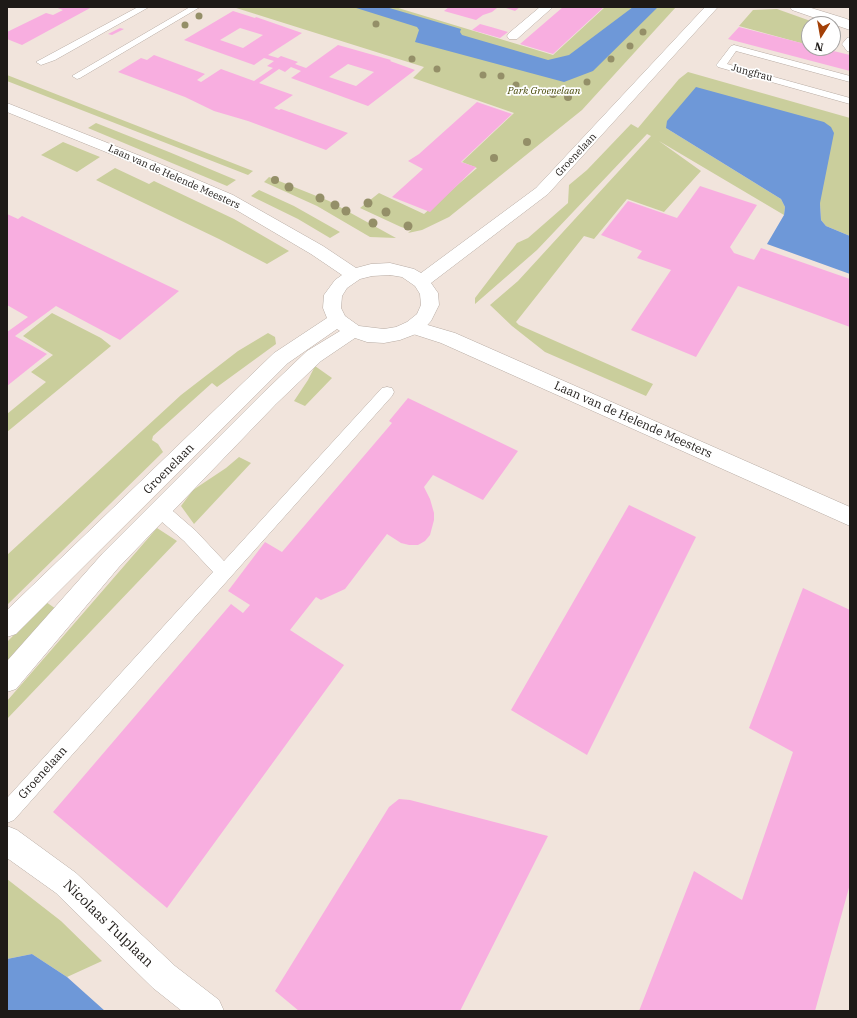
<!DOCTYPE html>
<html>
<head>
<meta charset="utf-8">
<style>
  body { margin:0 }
  #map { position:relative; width:857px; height:1018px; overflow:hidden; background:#f1e4dc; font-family:"IBM Plex Serif",serif }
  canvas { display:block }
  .frame { position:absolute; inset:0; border:8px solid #1e1a17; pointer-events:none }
  .north { position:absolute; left:801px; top:16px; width:40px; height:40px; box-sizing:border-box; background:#fff; border:1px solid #a5a3a2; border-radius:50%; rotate:191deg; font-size:11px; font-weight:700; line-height:16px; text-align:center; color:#1e1a17 }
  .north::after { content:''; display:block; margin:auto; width:14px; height:18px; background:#a34007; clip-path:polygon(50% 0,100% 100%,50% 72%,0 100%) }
</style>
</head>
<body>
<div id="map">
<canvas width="857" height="1018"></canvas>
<div class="frame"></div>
<div class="north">N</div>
</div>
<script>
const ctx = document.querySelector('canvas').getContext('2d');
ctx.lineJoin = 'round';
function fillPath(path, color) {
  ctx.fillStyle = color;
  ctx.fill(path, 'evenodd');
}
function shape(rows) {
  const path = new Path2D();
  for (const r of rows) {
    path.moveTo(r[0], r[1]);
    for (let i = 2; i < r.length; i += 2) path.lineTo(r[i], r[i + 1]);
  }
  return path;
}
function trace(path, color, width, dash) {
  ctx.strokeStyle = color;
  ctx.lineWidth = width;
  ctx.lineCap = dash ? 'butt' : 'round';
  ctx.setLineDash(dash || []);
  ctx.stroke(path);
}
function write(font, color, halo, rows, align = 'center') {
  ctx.font = font + ' "IBM Plex Serif",serif';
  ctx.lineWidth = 3.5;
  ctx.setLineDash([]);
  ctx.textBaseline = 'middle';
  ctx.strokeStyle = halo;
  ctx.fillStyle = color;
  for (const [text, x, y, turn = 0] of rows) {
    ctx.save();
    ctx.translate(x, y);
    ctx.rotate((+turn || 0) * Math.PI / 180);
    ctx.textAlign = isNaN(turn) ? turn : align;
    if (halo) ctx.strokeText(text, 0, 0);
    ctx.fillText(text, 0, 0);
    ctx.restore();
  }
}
fillPath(shape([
  [233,7,395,7,553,55,605,7,676,7,582,110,449,217,422,230,408,233,411,230,401,227,360,208,379,193,424,214,477,168,462,162,514,113,413,78,424,67],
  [777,9,819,24,809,24,808,45,739,26,753,10],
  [688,72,850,118,850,236,826,226,821,220,820,203,666,128,781,199,785,207,784,215,659,141,701,171,664,212,627,199,594,239,584,236,516,322,519,325,653,384,646,396,545,352,512,326,490,305,518,281,651,136,647,134,537,250,475,304,475,298,517,243,528,238,568,203,569,185,587,170,631,124,638,128,679,79],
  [7,75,253,171,248,175,7,81],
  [96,123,169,152,236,180,227,186,88,128],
  [63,142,100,157,77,172,41,155],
  [115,168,149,184,154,181,234,219,289,251,267,264,219,239,96,180],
  [269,177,329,201,396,238,370,237,317,206,264,182],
  [259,190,294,206,340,232,330,238,298,219,251,196],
  [52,313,101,338,111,346,7,432,7,414,46,382,31,372,53,355,23,336],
  [268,333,275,337,276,344,217,387,212,383,153,436,152,440,158,444,163,452,7,605,7,555,181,395,238,351],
  [315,366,332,378,305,406,294,401,308,380],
  [239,457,251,463,194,524,181,506,193,490,226,468],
  [157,528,177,541,7,719,7,701],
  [46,602,59,611,7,667,7,642],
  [7,879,61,921,102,961,67,977,32,954,7,959]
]), '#cace9c');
fillPath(shape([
  [353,7,386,7,461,29,460,32,462,35,548,60,569,55,633,7,658,7,593,71,564,82,415,42,419,30,417,27],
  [696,87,824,122,831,127,834,133,820,203,821,220,826,226,850,236,850,274,767,244,784,215,785,207,781,199,666,128,667,121],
  [32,954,67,977,105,1011,7,1011,7,959]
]), '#6e98d8');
fillPath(shape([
  [55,7,92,7,22,45,7,39,7,32,46,13,53,15,63,10],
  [449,7,494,7,497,8,492,12,483,15,476,20,444,11],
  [503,7,520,7,515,11],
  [563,7,604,7,553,54,520,44],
  [233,11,255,18,256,17,302,33,268,55,278,58,281,56,298,62,295,64,306,68,338,45,391,60,390,61,415,70,368,106,291,78,301,71,291,67,285,72,279,69,259,83,293,95,274,108,279,110,281,109,348,133,326,150,248,121,214,111,185,97,118,72,141,58,147,60,154,55,205,74,197,80,201,82,221,69,254,81,273,68,267,66,274,61,264,58,254,65,184,40],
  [240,28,263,35,243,48,220,40],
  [348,64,374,72,356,86,329,77],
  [480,24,491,27,508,32,500,38,472,30],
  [739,27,809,45,809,48,821,48,850,55,850,71,728,39],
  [120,28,124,29,112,35,108,34],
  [477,102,512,114,461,162,476,167,430,212,392,197,423,169,408,161,419,154],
  [700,186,757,205,730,247,734,253,754,260,761,248,850,279,850,327,738,286,696,357,631,330,671,270,637,258,642,251,601,235,628,201,677,218],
  [7,214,18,219,22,216,179,291,120,340,56,306,15,336,47,354,7,386,7,332,28,317,7,305],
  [408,398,518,451,483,500,433,475,424,487,430,499,434,513,434,520,430,535,425,541,418,545,409,545,401,543,387,534,345,589,321,600,316,597,290,630,344,665,167,908,53,812,231,604,243,613,250,605,228,591,265,542,282,552,392,423,389,421],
  [629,505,696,537,587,755,511,710],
  [803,588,850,610,850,884,815,1011,639,1011,694,871,742,900,793,752,749,728],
  [399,799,410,800,548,836,460,1011,299,1011,275,991,389,807]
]), '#f8aee0');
const lane = shape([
  [138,7,149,7,55,60,41,65,36,62,138,7],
  [190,7,200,7,80,78,77,79,72,76,190,7],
  [850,37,850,52,847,51,842,44,847,38,850,37],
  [734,45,850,76,850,82,736,51,727,64,850,98,850,104,718,67,716,65,718,63,731,46,734,45],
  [387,387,392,388,394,392,392,396,14,820,7,823,7,798,213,572,184,541,154,515,152,510,154,505,160,503,166,505,196,531,224,561,382,388,387,387]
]);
const street = shape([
  [540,7,553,7,517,39,509,39,507,36,509,33,540,7],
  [790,7,808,7,847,19,850,21,850,30,792,10,790,7],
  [414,321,455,333,850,507,850,526,441,343,407,332,405,327,407,322,414,321],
  [7,826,17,830,76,873,175,966,219,1000,224,1011,182,1011,153,988,56,893,7,858,7,826]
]);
const secondary = shape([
  [705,7,718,7,548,194,431,283,438,293,439,305,431,321,421,332,400,340,384,343,367,342,355,338,321,361,276,404,119,567,16,689,7,692,7,661,103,553,262,394,307,351,340,331,337,329,288,363,16,634,7,637,7,610,274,353,327,318,323,308,324,295,335,280,342,275,311,254,221,201,148,169,7,112,7,103,158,163,233,195,323,246,356,268,371,264,390,263,414,269,421,273,536,188,705,7],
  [390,275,402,277,415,286,420,294,421,305,417,314,407,322,396,327,384,329,359,326,345,316,341,308,342,296,347,288,360,279,372,276,390,275]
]);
trace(lane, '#b7aba3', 1);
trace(street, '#b7aba3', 1);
trace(secondary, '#b7aba3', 1);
fillPath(lane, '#fff');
fillPath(street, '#fff');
fillPath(secondary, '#fff');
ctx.fillStyle = '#948f68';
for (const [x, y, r] of [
  [199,16,3.5],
  [376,24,3.5],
  [185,25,3.5],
  [643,32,3.5],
  [630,46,3.5],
  [412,59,3.5],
  [611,59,3.5],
  [437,69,3.5],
  [483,75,3.5],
  [501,76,3.5],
  [587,82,3.5],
  [516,85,3.5],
  [536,91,3.5],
  [553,94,4],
  [568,97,4],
  [527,142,4],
  [494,158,4],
  [275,180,4],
  [289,187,4.5],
  [320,198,4.5],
  [368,203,4.5],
  [335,205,4.5],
  [346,211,4.5],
  [386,212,4.5],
  [373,223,4.5],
  [408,226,4.5]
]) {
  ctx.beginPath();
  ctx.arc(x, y, r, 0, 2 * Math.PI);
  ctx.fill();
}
write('10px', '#1e1a17', '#fff', [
  ["Jungfrau",752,73,15],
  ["Groenelaan",576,155,-47],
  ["Laan van de Helende Meesters",174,177,24]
]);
write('italic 10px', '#484a09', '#fff', [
  ["Park Groenelaan",544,91]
]);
write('12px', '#1e1a17', '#fff', [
  ["Laan van de Helende Meesters",633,420,24],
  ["Groenelaan",169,469,-45],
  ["Groenelaan",43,773,-48]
]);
write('14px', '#1e1a17', '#fff', [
  ["Nicolaas Tulplaan",108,924,44]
]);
</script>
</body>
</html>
